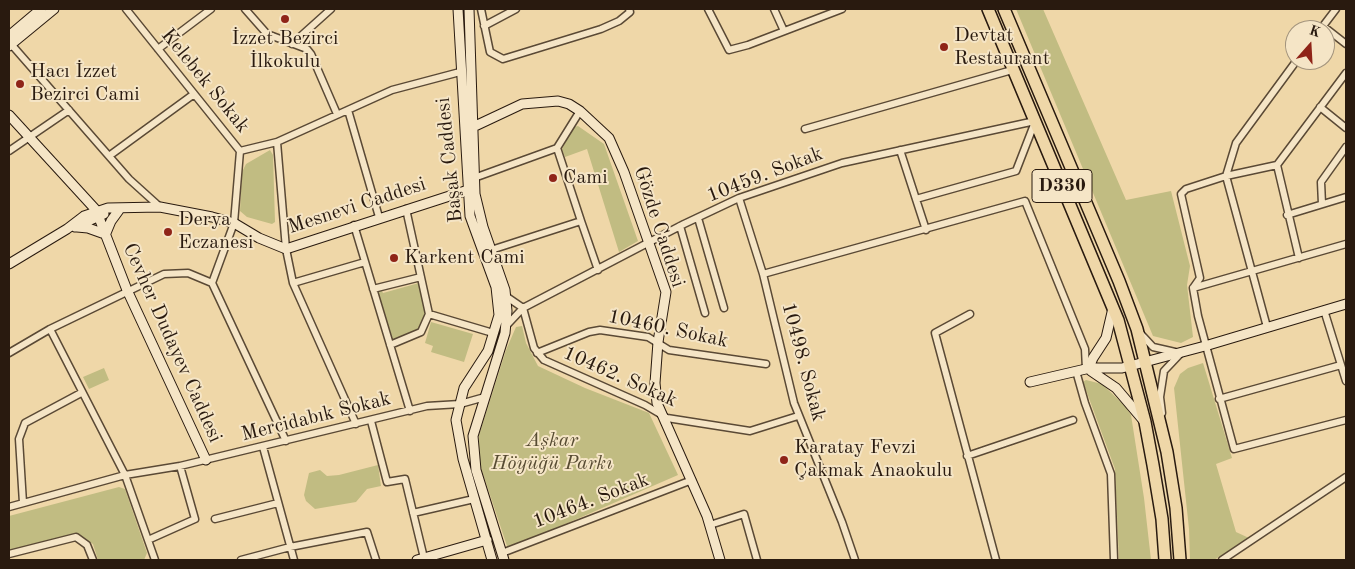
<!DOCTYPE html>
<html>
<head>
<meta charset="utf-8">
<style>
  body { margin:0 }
  #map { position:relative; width:1355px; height:569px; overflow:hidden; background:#efd7a8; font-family:"Old Standard TT",serif }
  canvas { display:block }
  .frame { position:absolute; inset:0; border:10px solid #291a0f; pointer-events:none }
  .north { position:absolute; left:1285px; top:20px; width:50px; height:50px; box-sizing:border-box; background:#f5e5c6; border:1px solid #a3947d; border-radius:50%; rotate:19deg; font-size:14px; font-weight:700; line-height:20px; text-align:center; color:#291a0f }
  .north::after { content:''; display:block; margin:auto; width:18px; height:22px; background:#8f2418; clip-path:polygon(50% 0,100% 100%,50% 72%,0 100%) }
</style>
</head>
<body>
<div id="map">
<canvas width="1355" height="569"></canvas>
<div class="frame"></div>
<div class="north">K</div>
</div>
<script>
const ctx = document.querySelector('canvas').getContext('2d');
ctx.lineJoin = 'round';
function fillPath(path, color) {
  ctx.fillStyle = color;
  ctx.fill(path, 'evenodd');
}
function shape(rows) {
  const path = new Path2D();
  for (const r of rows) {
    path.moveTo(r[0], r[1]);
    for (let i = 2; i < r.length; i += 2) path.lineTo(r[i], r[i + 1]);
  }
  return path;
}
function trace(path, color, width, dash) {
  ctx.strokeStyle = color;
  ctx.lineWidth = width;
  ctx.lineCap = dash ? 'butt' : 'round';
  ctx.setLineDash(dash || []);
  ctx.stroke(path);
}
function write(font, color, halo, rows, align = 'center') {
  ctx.font = font + ' "Old Standard TT",serif';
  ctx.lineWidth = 4;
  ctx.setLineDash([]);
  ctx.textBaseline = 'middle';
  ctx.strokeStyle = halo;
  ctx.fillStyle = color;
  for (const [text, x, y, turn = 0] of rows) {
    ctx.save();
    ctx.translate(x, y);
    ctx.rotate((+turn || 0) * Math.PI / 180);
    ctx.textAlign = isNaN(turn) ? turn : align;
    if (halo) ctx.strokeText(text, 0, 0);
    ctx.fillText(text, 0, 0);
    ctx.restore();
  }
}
fillPath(shape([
  [1016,9,1043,9,1126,200,1171,191,1190,266,1187,285,1193,337,1181,343,1153,336],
  [578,126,604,144,638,241,619,252,587,149,565,157,562,149,574,127],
  [270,150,273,155,275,222,272,224,247,217,240,211,242,172,246,164],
  [419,283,427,313,420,330,391,341,376,291,381,289,383,293],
  [431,322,473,334,464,362,431,352,433,346,425,343],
  [522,326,526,343,538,366,585,388,649,413,678,475,508,549,479,462,479,435,506,350,516,327],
  [1203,363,1232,458,1216,464,1236,532,1249,538,1214,560,1190,560,1189,529,1174,388,1180,374,1188,368],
  [104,368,109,380,89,389,83,377],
  [1086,380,1102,384,1125,406,1131,415,1144,498,1151,560,1119,560,1115,469,1083,382],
  [378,465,381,486,367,489,356,502,315,509,306,501,304,495,309,473,320,470,327,476,339,475],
  [119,487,125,489,147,553,144,560,98,560,93,544,77,534,9,550,9,516]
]), '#c1bc82');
const street = shape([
  [126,9,240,151],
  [245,9,267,34,307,49,311,54,337,114],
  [481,9,490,52,503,59,601,29,619,21,630,12,629,9],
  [708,9,729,50,748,45,842,9],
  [774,9,784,31],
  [484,26,516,9],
  [1323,26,1346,44],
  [1320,30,1336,9],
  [11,44,129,179,160,207],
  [292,44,331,9],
  [158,49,211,9],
  [1297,60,1236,143,1226,176,1186,189,1181,194,1200,278,1193,288,1198,316,1234,449,1346,420],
  [1320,107,1346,128],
  [348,110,379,217],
  [805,129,1012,70],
  [277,142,286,249,293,283,356,424],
  [900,150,926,230],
  [9,151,69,110],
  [109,156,194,94],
  [474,178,557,148,580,111],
  [739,198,763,274,794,403,842,522,855,560],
  [916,199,1016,171,1035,122],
  [1322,204,1321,182,1346,147],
  [406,209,429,314,493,333],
  [1287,215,1346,197],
  [698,218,724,308],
  [581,221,598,270],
  [354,225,410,411],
  [680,226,705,313],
  [491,250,581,221,557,148],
  [1299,258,1277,165,1346,73],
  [763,274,1025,201,1085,349,1086,369],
  [293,283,365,262],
  [1193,288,1346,244],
  [373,289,421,277],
  [507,297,523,308],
  [523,308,534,348,544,360,645,405,667,418,750,431,798,416],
  [1324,310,1346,381],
  [970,314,935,333,996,560],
  [507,325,523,308,684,224,739,198,842,163,1035,121],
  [1267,327,1226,176,1277,165],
  [50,329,125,475,155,560],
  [1140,333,1153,347,1175,352],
  [390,345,421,332,429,314],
  [9,353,50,329,164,274,188,273,212,283],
  [537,353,589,332,600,330,648,337,669,350,766,364],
  [1076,371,1085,403,1111,474,1114,560],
  [1219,399,1341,365],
  [1162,413,1160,397,1164,371,1181,353],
  [371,421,387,482,405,479,424,558],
  [286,441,212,283,234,223,240,151,277,142,392,90,460,72],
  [263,447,294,560],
  [967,456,1073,420],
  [23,503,19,439,25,423,81,393],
  [9,507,125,475,180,466,427,406,460,404,485,397],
  [413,513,474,499],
  [215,519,278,503],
  [710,525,744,514,757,560],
  [148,540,195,519,180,466],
  [502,553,692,480],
  [9,554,76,537,87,545,93,560],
  [241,560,290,547,367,532,376,560],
  [1222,560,1346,477]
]);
const secondary = shape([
  [458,9,470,216,496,287,499,315,488,351,464,388,456,420,463,459,492,560],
  [469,9,475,194,483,227,505,290,507,311,505,333,473,436,476,470,504,560],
  [9,36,41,9],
  [9,46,54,9],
  [9,115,96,210,127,290,206,460],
  [473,127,522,104,558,101,569,104,580,111,609,138,624,172,666,292,658,342,655,383,657,403,707,516,720,560],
  [75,227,104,214],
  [77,227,88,228,102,233],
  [106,233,111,221,119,210],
  [9,264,67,229,84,216,108,208,160,207,212,217,234,223,259,238,286,249,468,190],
  [1113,308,1106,338,1093,358,1090,365,1091,371,1116,388,1144,421],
  [1030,382,1090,368,1122,368,1205,346,1346,304],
  [417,560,487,540]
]);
const highway = shape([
  [988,9,1118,320,1145,422,1153,465,1162,519,1165,560],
  [1004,9,1119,281,1137,329,1167,452,1176,508,1180,560]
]);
trace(street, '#5a4935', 9);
trace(secondary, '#291a0f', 11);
trace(highway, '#291a0f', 14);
trace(street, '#f5e5c6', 6);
trace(secondary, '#f5e5c6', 9);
trace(highway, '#efd7a8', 11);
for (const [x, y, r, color] of [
  [285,19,5,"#8f2418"],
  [944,47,5,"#8f2418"],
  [20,84,5,"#8f2418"],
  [553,178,5,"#8f2418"],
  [168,232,5,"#8f2418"],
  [394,258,5,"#8f2418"],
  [784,460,5,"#8f2418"]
]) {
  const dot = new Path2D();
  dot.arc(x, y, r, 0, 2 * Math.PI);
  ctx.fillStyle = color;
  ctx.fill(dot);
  trace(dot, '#f5e5c6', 2);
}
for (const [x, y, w] of [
  [1062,186,60]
]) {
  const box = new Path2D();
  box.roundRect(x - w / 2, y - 16.5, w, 33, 4);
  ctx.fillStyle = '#f5e5c6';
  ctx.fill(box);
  trace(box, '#291a0f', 1);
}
write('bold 19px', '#291a0f', null, [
  ["D330",1062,186]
]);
write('20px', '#291a0f', '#f5e5c6', [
  ["Devtat",954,36],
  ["Restaurant",954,59],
  ["İzzet Bezirci",285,39,"center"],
  ["İlkokulu",285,62,"center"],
  ["Hacı İzzet",30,72],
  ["Bezirci Cami",30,95],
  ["Cami",563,178],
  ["Derya",178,220],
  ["Eczanesi",178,243],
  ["Karkent Cami",404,258],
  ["Karatay Fevzi",794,448],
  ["Çakmak Anaokulu",794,471]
], 'left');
write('20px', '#291a0f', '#f5e5c6', [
  ["Kelebek Sokak",205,81,51],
  ["Başak Caddesi",450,160,-96],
  ["10459. Sokak",765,175,-21],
  ["Mesnevi Caddesi",357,206,-18],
  ["Gözde Caddesi",659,227,72],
  ["10460. Sokak",668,329,12],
  ["Cevher Dudayev Caddesi",172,343,66],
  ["10498. Sokak",803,362,75],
  ["10462. Sokak",620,377,24],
  ["Mercidabık Sokak",316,417,-14],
  ["10464. Sokak",591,501,-21]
]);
write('italic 20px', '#574b32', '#f5e5c6', [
  ["Aşkar",552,441],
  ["Höyüğü Parkı",552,464]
]);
</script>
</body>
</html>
